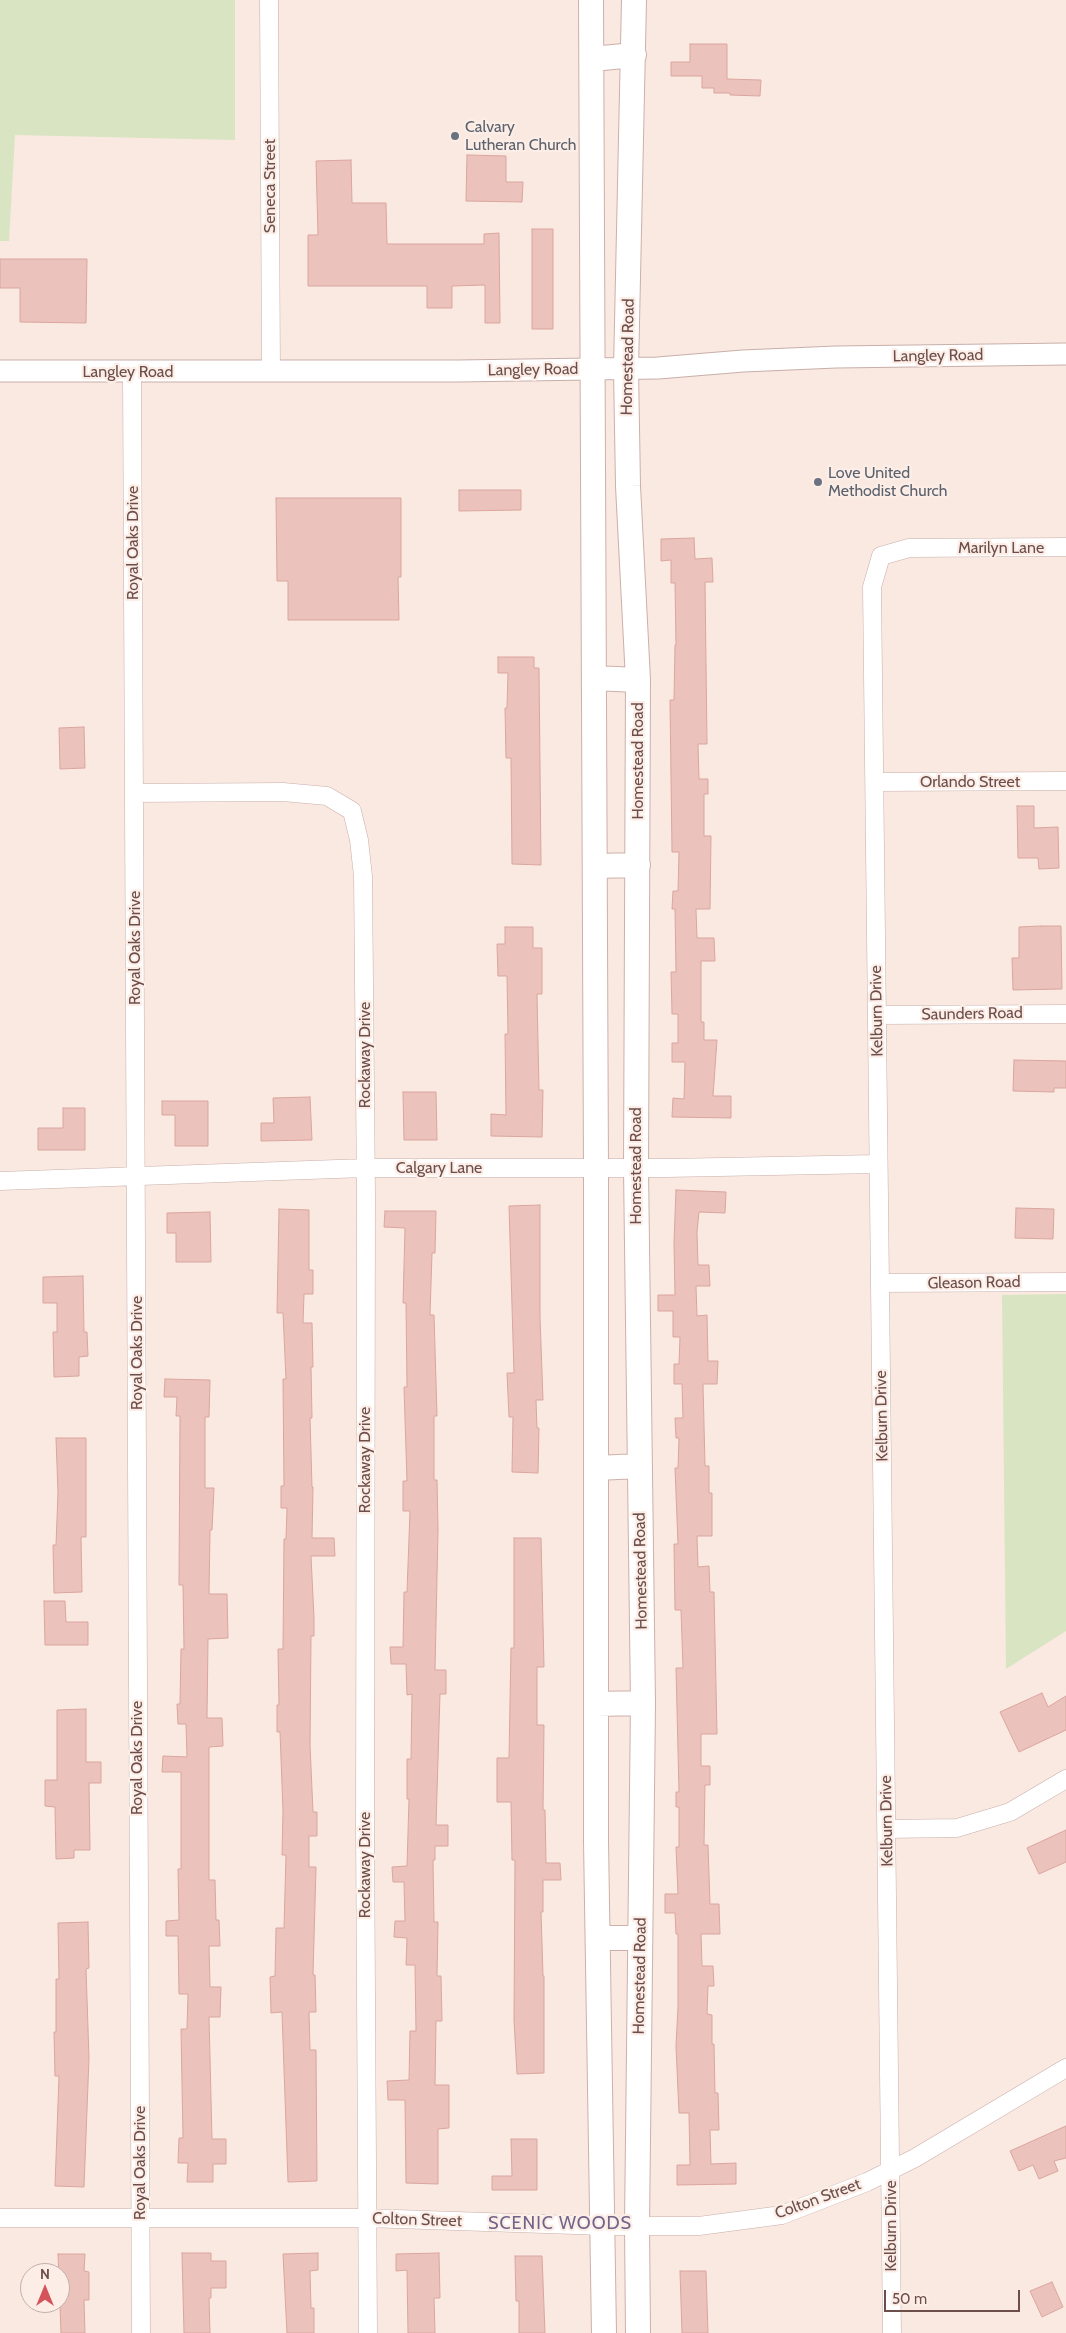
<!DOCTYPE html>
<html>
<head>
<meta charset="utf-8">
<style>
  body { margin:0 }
  #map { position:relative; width:1066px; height:2333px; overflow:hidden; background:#f9e9e1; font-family:Cabin,sans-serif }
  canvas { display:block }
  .north { position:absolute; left:20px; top:2263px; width:50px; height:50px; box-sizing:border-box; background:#fceee7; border:1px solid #c3aea9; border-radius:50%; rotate:0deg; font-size:14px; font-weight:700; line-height:20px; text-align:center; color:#6d4e4b }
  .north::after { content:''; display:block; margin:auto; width:18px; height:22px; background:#d5535a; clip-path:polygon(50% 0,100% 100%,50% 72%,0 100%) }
  .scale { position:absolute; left:884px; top:2290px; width:136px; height:22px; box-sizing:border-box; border:2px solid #6d4e4b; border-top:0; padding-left:6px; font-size:15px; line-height:18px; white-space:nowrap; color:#6d4e4b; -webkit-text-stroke:4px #fceee7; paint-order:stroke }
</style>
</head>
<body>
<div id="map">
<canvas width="1066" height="2333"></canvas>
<div class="north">N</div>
<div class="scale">50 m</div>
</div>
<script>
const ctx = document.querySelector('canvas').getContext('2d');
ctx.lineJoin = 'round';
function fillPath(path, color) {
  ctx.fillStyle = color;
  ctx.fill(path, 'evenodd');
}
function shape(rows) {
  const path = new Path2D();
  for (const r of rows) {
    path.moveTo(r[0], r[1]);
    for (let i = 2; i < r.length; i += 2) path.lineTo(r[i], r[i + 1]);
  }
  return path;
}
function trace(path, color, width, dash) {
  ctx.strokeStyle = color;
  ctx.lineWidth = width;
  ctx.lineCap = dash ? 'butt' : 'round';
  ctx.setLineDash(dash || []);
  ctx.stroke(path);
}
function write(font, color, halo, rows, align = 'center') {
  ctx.font = font + ' Cabin,sans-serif';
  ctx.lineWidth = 4.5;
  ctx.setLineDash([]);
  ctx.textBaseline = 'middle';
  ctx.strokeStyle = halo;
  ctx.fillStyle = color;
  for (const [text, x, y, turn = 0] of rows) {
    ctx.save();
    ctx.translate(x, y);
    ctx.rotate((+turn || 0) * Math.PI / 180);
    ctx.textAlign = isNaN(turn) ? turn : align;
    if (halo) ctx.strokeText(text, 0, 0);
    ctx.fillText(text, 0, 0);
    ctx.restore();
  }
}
fillPath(shape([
  [0,0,235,0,235,140,15,135,9,241,0,241],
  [1066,1294,1066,1631,1006,1669,1002,1295]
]), '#d9e4c2');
const building = shape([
  [690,44,727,44,727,79,761,80,760,96,730,95,730,93,714,93,714,88,702,88,702,76,671,76,671,62,690,62,690,44],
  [467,155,506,156,506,182,523,182,522,202,466,201,467,155],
  [351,160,352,203,386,203,387,244,484,244,484,234,499,233,500,323,485,323,485,285,452,286,452,308,427,308,427,286,308,286,308,235,318,235,316,161,351,160],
  [532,229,553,229,553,329,532,329,532,229],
  [0,259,87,259,86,323,20,322,20,288,0,288,0,259],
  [459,490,521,490,521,510,459,511,459,490],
  [276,498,401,498,401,577,398,577,399,620,288,620,288,581,277,581,276,498],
  [694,538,695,559,712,558,713,582,705,582,707,744,698,744,699,779,708,779,708,794,704,794,704,836,711,836,710,909,696,909,697,938,714,938,715,961,701,961,701,1022,704,1022,704,1040,717,1040,713,1096,731,1096,731,1118,672,1117,673,1098,684,1099,685,1062,672,1062,672,1043,678,1043,678,1014,672,1014,671,972,676,972,675,909,672,909,673,891,678,891,679,852,672,852,670,700,674,700,675,645,676,645,675,583,671,583,671,560,661,561,661,539,694,538],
  [498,657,534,657,534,668,539,668,541,865,512,864,511,758,506,758,505,708,507,708,508,673,498,673,498,657],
  [84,727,85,768,60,769,59,728,84,727],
  [1017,806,1034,806,1034,828,1058,827,1059,868,1039,869,1038,858,1018,858,1017,806],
  [1041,926,1061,926,1062,989,1013,990,1012,958,1019,958,1019,927,1041,926],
  [505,927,533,927,533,948,542,948,542,994,537,994,539,1090,543,1090,542,1137,491,1136,491,1114,506,1115,505,1034,508,1034,507,976,498,976,497,944,505,944,505,927],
  [1014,1060,1066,1061,1066,1088,1054,1088,1054,1092,1013,1091,1014,1060],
  [403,1092,436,1092,437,1140,404,1140,403,1092],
  [310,1097,312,1140,261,1141,261,1123,274,1123,273,1098,310,1097],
  [162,1101,208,1101,208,1146,175,1146,175,1115,162,1115,162,1101],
  [63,1108,85,1108,85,1150,38,1150,38,1128,63,1128,63,1108],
  [676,1190,726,1192,725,1213,699,1212,697,1232,698,1265,709,1265,710,1286,696,1286,697,1316,707,1315,708,1361,718,1361,717,1384,703,1384,705,1466,709,1466,709,1493,712,1493,712,1536,697,1536,698,1567,709,1566,710,1592,714,1592,717,1734,701,1734,701,1766,710,1766,710,1785,705,1785,704,1845,708,1845,710,1904,719,1904,720,1934,701,1934,702,1966,713,1966,714,1986,708,1986,707,2014,712,2015,712,2044,714,2044,715,2093,718,2093,719,2130,710,2130,711,2164,736,2163,736,2184,677,2185,677,2165,690,2165,689,2113,679,2113,676,2046,678,2007,678,1934,676,1934,675,1913,665,1913,665,1894,678,1894,676,1847,679,1847,679,1807,676,1807,676,1792,679,1792,676,1668,683,1668,681,1610,675,1610,674,1544,678,1544,675,1468,678,1468,679,1438,676,1438,675,1418,683,1418,682,1384,674,1384,674,1364,679,1364,680,1337,673,1337,673,1311,658,1311,658,1295,675,1295,674,1243,676,1190],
  [540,1205,540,1317,543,1400,536,1400,537,1428,539,1428,538,1473,512,1472,513,1417,509,1417,507,1373,514,1373,509,1206,540,1205],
  [1016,1208,1054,1209,1053,1239,1015,1238,1016,1208],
  [279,1209,309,1210,309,1270,313,1270,313,1294,304,1294,303,1323,312,1323,313,1367,311,1367,312,1418,310,1418,312,1487,313,1487,312,1538,334,1538,335,1556,311,1556,314,1618,314,1636,311,1636,310,1745,313,1812,317,1812,317,1836,309,1836,309,1867,316,1867,313,1975,315,1975,316,2012,309,2012,310,2050,316,2050,317,2181,288,2182,282,2012,271,2013,270,1977,275,1976,276,1928,284,1928,286,1855,282,1855,283,1811,280,1732,277,1732,277,1705,279,1705,278,1649,283,1649,284,1539,286,1539,287,1508,281,1508,281,1486,284,1486,283,1379,286,1379,283,1313,277,1313,279,1209],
  [385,1211,436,1211,435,1253,432,1253,430,1315,434,1315,437,1416,434,1416,434,1480,437,1480,438,1530,435,1670,446,1670,446,1694,440,1694,436,1825,448,1825,448,1846,435,1846,435,1860,433,1860,434,1922,438,1922,437,1976,441,1976,442,2021,436,2021,435,2085,449,2085,449,2128,438,2129,438,2184,406,2183,405,2100,388,2100,387,2081,409,2080,410,2031,416,2031,415,1965,406,1965,407,1938,394,1937,395,1921,405,1921,404,1882,393,1882,392,1867,407,1866,409,1799,407,1799,407,1759,411,1759,412,1694,407,1695,406,1664,391,1664,390,1647,403,1647,404,1592,407,1592,410,1511,403,1511,403,1481,407,1481,404,1387,407,1387,406,1303,403,1303,405,1228,384,1227,385,1211],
  [210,1212,211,1262,176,1262,176,1233,167,1233,167,1213,210,1212],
  [83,1276,84,1332,87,1332,88,1356,79,1357,79,1376,54,1377,53,1332,57,1332,57,1303,43,1303,43,1277,83,1276],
  [165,1379,210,1380,209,1417,205,1417,205,1488,214,1488,212,1530,210,1530,209,1594,227,1594,228,1638,208,1639,207,1718,222,1718,223,1746,209,1747,209,1880,215,1880,216,1920,219,1920,220,1946,209,1946,210,1987,221,1987,220,2017,209,2017,212,2139,226,2139,226,2164,213,2164,213,2182,187,2182,188,2163,178,2163,179,2138,183,2138,181,2029,187,2029,188,1994,179,1994,178,1936,166,1936,166,1921,179,1920,178,1869,181,1869,181,1772,162,1772,163,1756,187,1757,186,1724,178,1724,177,1704,180,1704,181,1649,184,1649,183,1585,179,1585,180,1416,176,1416,177,1397,164,1397,165,1379],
  [56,1438,86,1438,86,1537,81,1537,82,1592,54,1593,53,1545,56,1545,58,1493,56,1438],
  [514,1538,541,1538,544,1667,537,1667,537,1725,544,1725,543,1810,545,1810,546,1863,560,1863,561,1880,543,1880,543,1912,541,1912,543,1976,544,1976,544,2073,517,2074,514,2020,515,1860,512,1860,511,1802,497,1802,497,1758,509,1758,511,1648,514,1648,514,1538],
  [44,1601,65,1601,66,1622,88,1622,88,1645,45,1645,44,1601],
  [1042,1693,1048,1707,1066,1696,1066,1730,1019,1752,1000,1712,1042,1693],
  [86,1709,86,1762,101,1762,101,1783,89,1783,90,1850,74,1850,74,1858,56,1859,55,1807,45,1806,45,1780,57,1780,57,1710,86,1709],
  [1066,1830,1066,1862,1039,1874,1027,1848,1066,1830],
  [88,1922,89,1968,86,1969,89,2058,84,2187,55,2186,59,2076,55,2076,54,2032,56,2032,56,1979,59,1979,58,1923,88,1922],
  [1066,2126,1066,2158,1054,2161,1058,2171,1039,2179,1033,2165,1019,2171,1010,2151,1066,2126],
  [511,2139,537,2139,537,2190,492,2190,492,2176,512,2176,511,2139],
  [182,2253,211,2253,211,2261,226,2261,226,2288,211,2288,211,2298,209,2298,210,2333,184,2333,182,2253],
  [318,2253,318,2270,310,2271,311,2308,314,2308,314,2333,287,2333,283,2254,318,2253],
  [439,2253,440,2298,434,2298,435,2333,408,2333,407,2270,396,2271,396,2254,439,2253],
  [58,2254,85,2254,84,2271,89,2272,89,2300,84,2300,85,2333,61,2333,58,2254],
  [515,2256,542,2256,545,2333,519,2333,519,2301,516,2301,515,2256],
  [680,2271,706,2271,708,2333,682,2333,680,2271],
  [1052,2282,1063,2307,1042,2317,1030,2291,1052,2282]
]);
fillPath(building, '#ebc2bc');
trace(building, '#dba59e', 1);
const minor = shape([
  [269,0,271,372],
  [132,372,141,2333],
  [875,782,1066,781],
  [134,793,283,792,327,796,352,811,359,840,363,876,366,1196,365,1826,368,2333],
  [878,1015,1066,1014],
  [0,1181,365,1168,667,1168,878,1164],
  [881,1283,1066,1282],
  [886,1829,957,1828,1010,1812,1066,1779],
  [0,2218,367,2218,604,2226,699,2226,782,2215,867,2182,915,2158,1066,2068],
  [892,2333,872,587,881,556,909,548,1066,547]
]);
const tertiary = shape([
  [0,371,458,371,658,368,743,361,836,357,1066,354]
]);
const secondary = shape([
  [591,0,596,1168,596,1841,604,2333],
  [634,0,626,369,628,486,638,680,636,1168,643,1703,637,2225,638,2333],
  [592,59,634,55],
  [594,678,638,680],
  [595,866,638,865],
  [596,1468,640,1466],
  [596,1704,643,1703],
  [598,1938,640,1938]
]);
trace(minor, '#c8afaa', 19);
trace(tertiary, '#c8afaa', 23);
trace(secondary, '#cdb0aa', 26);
trace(minor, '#fff', 18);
trace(tertiary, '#fff', 21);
trace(secondary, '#fff', 24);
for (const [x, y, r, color] of [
  [455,136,5,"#6b7280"],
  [818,482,5,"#6b7280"]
]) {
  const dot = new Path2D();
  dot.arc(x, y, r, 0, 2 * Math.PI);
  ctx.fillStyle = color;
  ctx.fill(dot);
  trace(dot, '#fceee7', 2);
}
write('16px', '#5b616d', '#fceee7', [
  ["Calvary",465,127],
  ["Lutheran Church",465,145],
  ["Love United",828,473],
  ["Methodist Church",828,491]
], 'left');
write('16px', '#6d4e4b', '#fceee7', [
  ["Seneca Street",270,186,-90],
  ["Langley Road",938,356,-1],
  ["Homestead Road",628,357,-89],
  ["Langley Road",533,370,-1],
  ["Langley Road",128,372],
  ["Royal Oaks Drive",133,543,-90],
  ["Marilyn Lane",1001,548],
  ["Homestead Road",638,761,-90],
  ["Orlando Street",970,782],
  ["Royal Oaks Drive",135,948,-90],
  ["Kelburn Drive",877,1011,-91],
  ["Saunders Road",972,1014,-1],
  ["Rockaway Drive",365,1055,-90],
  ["Homestead Road",636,1166,-90],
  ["Calgary Lane",439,1168],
  ["Gleason Road",974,1283,-1],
  ["Royal Oaks Drive",137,1353,-90],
  ["Kelburn Drive",882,1416,-91],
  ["Rockaway Drive",365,1460,-90],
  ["Homestead Road",641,1571,-91],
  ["Royal Oaks Drive",137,1758,-90],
  ["Kelburn Drive",887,1821,-91],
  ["Rockaway Drive",365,1865,-90],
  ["Homestead Road",640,1976,-89],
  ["Royal Oaks Drive",140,2163,-90],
  ["Colton Street",818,2199,-20],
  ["Colton Street",417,2220,2],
  ["Kelburn Drive",891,2226,-90]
]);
ctx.letterSpacing = '1px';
write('18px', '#726389', '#fceee7', [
  ["SCENIC WOODS",560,2224]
]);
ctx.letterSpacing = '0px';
</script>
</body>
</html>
